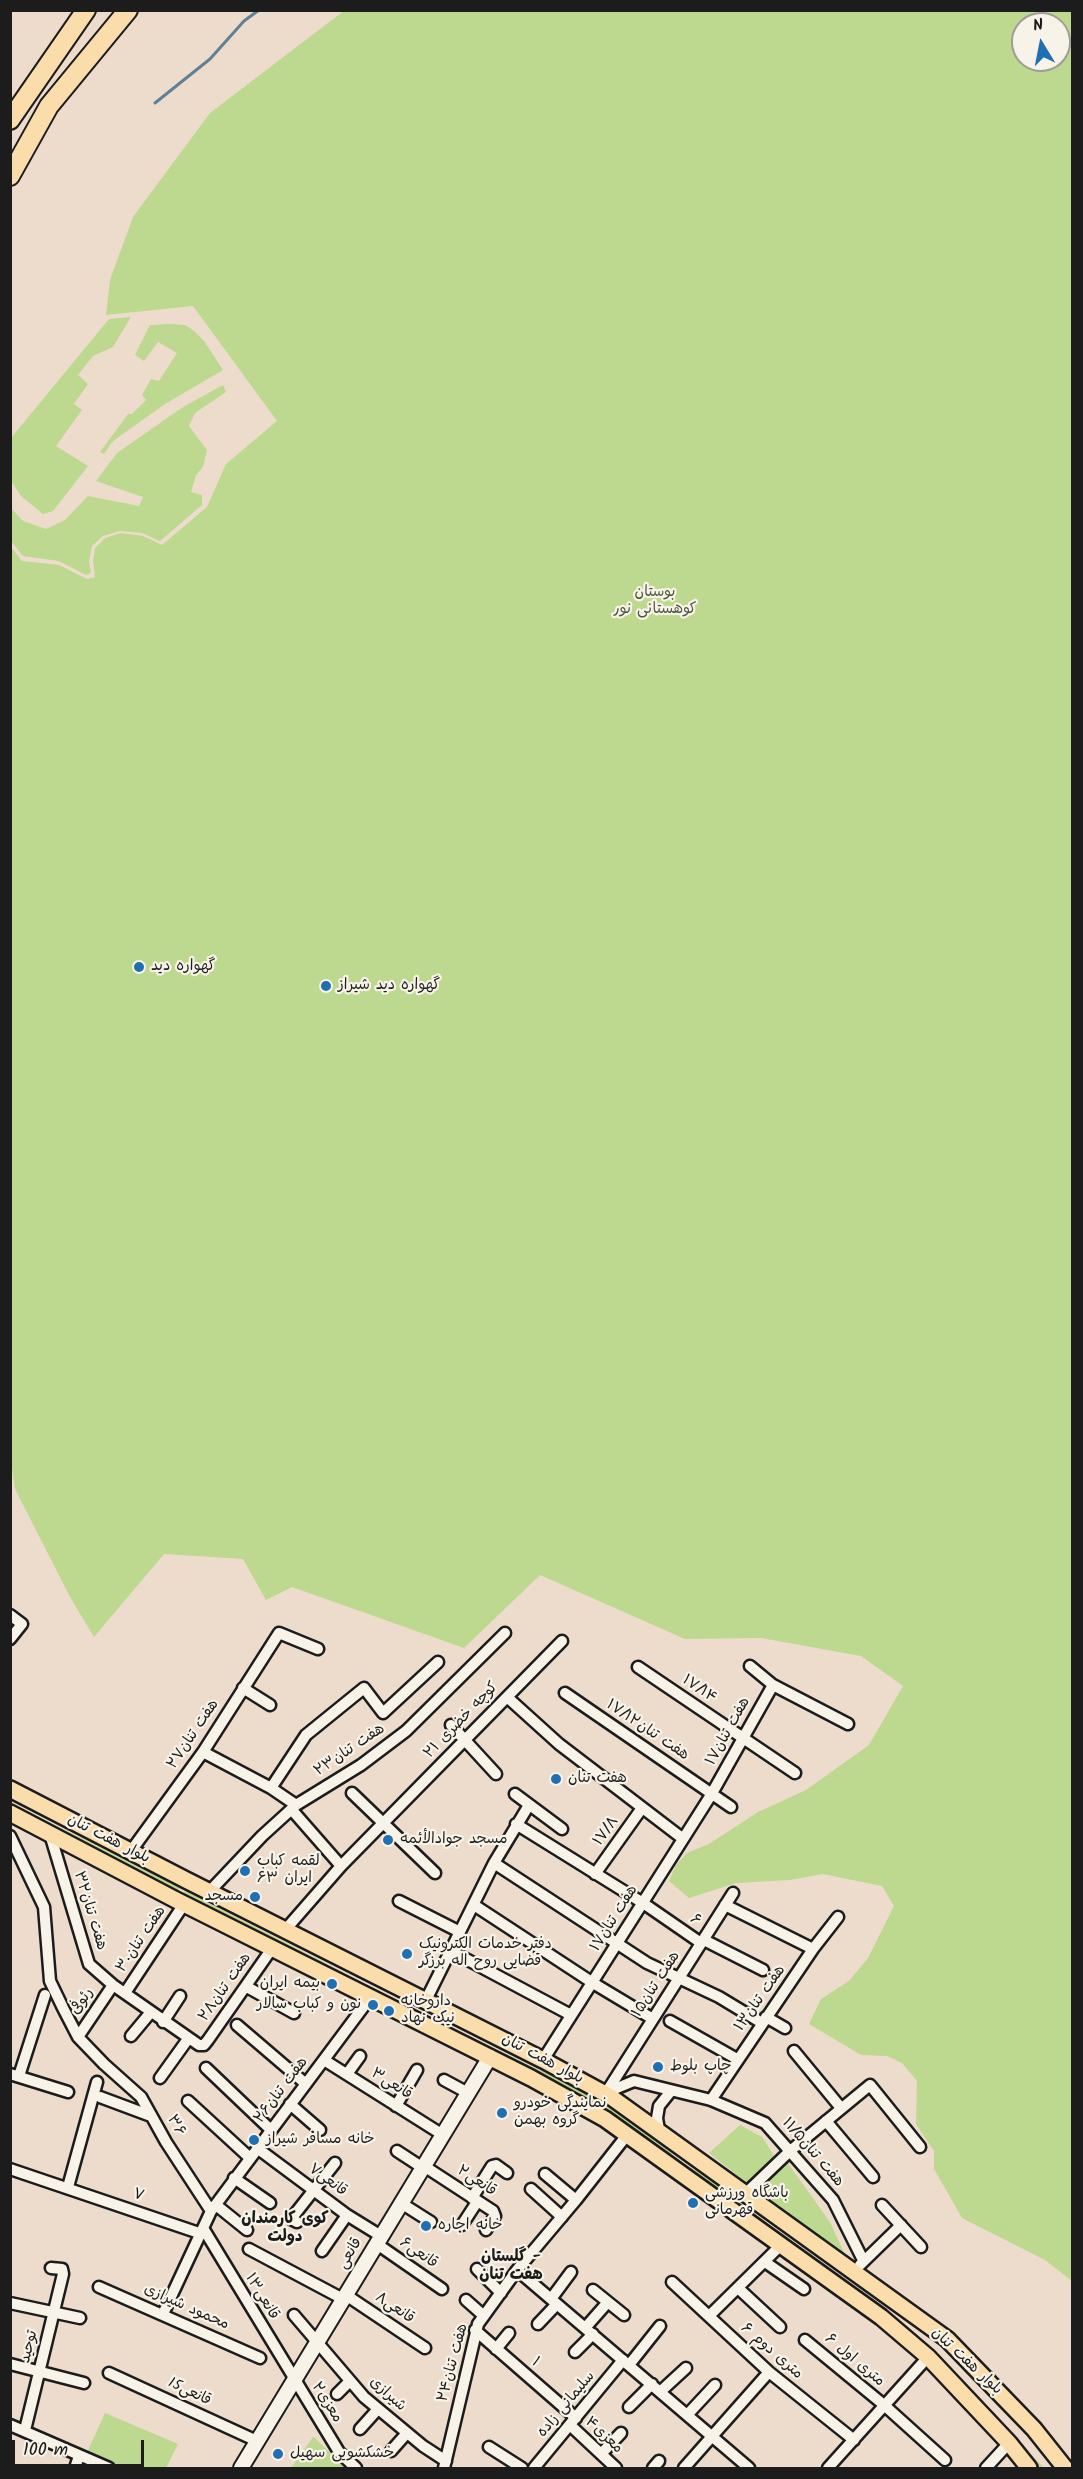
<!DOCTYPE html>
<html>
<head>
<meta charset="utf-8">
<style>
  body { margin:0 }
  #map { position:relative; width:1083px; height:2479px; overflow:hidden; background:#eddccc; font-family:Kalam,sans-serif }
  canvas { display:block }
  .frame { position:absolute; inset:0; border:12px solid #1c1c1c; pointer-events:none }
  .north { position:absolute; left:1011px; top:12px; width:60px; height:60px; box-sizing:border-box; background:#f7f3e8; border:2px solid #9f9d96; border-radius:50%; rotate:350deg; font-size:16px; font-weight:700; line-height:24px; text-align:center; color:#1c1c1c }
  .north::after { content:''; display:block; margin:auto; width:21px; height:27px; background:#1f6fb2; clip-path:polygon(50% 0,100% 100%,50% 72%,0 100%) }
  .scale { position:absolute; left:12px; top:2440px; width:132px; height:27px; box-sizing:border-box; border:3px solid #1c1c1c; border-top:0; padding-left:8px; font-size:18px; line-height:21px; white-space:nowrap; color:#1c1c1c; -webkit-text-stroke:4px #f7f3e8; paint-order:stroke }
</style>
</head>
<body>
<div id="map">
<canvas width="1083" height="2479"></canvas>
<div class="frame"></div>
<div class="north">N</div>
<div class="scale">100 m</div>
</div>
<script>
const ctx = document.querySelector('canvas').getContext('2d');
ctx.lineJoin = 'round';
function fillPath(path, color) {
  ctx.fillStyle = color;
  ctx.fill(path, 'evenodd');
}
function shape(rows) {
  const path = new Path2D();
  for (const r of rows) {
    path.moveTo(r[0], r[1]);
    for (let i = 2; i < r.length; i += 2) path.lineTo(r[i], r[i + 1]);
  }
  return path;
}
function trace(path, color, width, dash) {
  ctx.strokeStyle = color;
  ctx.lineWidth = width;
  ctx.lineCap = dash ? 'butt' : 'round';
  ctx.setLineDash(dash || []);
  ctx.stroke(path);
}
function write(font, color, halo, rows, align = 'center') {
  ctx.font = font + ' Kalam,"Playpen Sans Arabic",sans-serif';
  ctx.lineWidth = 4.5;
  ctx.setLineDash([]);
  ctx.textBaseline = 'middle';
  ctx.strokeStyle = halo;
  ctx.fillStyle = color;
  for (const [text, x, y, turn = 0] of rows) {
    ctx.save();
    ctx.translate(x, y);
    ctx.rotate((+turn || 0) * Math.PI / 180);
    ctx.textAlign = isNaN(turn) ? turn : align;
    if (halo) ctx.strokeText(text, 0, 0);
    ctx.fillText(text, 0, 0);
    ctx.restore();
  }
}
fillPath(shape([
  [345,10,1072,11,1072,2281,1045,2260,962,2218,934,2169,934,2151,916,2124,917,2081,902,2063,887,2056,861,2055,809,2024,821,1999,849,1981,868,1958,894,1906,882,1886,823,1874,790,1880,736,1883,689,1898,669,1881,676,1865,687,1853,709,1844,758,1812,806,1790,869,1745,903,1686,861,1656,761,1638,685,1639,540,1575,464,1648,292,1587,266,1600,243,1559,164,1554,94,1637,70,1597,15,1489,10,1454,11,547,22,561,59,565,87,579,95,577,93,561,95,548,105,538,121,533,143,536,162,545,207,507,226,464,277,421,193,306,106,315,110,280,133,217,210,113],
  [1023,24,1059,24,1059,60,1023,60],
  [131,317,113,347,93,356,78,375,88,384,74,404,82,410,56,446,88,466,53,511,43,514,21,496,11,481,11,438,109,319],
  [171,324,185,325,194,331,204,341,223,370,165,404,134,426,113,441,104,454,100,452,128,414,132,414,146,400,142,395,151,379,159,381,177,353,158,342,144,361,135,355,150,325],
  [223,385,226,392,195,413,189,426,207,450,203,467,196,475,191,492,202,495,202,505,160,541,142,533,120,531,103,536,92,546,89,561,91,573,86,575,59,561,23,556,11,541,11,508,23,521,46,529,65,520,88,496,139,506,143,497,96,481,117,453,183,407],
  [10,1802,180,1888,177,1892,145,1876,11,1807],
  [185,1891,434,2019,593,2096,657,2138,674,2152,669,2155,631,2125,559,2083,515,2064,183,1896],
  [740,2125,762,2137,775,2157,747,2183,709,2153],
  [787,2162,830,2222,849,2263,754,2190],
  [697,2167,856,2294,962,2382,1044,2468,1038,2468,958,2384,694,2173],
  [105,2413,178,2444,166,2468,114,2468,85,2457],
  [313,2437,314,2437,345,2468,291,2468]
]), '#bdd88f');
trace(shape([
  [155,103,210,59,244,21,259,10]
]), '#5f8198', 3);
const street = shape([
  [10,1615,22,1624,10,1639],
  [750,1666,773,1685,848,1724],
  [638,1667,795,1773],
  [243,1688,270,1705],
  [565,1693,731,1807],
  [507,1697,559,1744,682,1838],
  [451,1725,496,1774],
  [203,1752,271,1788,296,1805],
  [271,1788,306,1735,364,1688,383,1713,438,1662],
  [352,1793,435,1873],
  [515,1794,562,1829],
  [292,1810,341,1866],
  [516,1824,643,1903,701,1943],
  [50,1834,89,1964,113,1985,199,2045,204,2045,208,2040,273,1947],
  [10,1836,44,1907,50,1981,63,2008,78,2037,104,2064,141,2097,166,2142,211,2211],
  [131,1851,203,1752,279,1633,318,1649],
  [494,1863,647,1963,719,1997,762,2023],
  [595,1874,642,1808],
  [209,1892,262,1836,296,1805,361,1765,406,1731,505,1633],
  [399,1901,460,1932],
  [474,1905,593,1983,653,2019],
  [725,1905,813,1949],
  [286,1929,341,1866,562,1641],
  [704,1940,763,1970],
  [451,1951,571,2015],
  [247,1987,294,2013],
  [125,1993,184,1904],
  [426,2000,494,1863,529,1805],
  [766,2017,785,2028],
  [670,2021,737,2059],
  [163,2022,180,1996],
  [237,2025,306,2084],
  [131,2036,151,2012],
  [78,2037,113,1985],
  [794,2051,841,2108],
  [324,2060,443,2135],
  [543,2060,711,1795,773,1685],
  [206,2068,271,2130],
  [10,2074,68,2092],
  [347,2074,360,2056],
  [19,2076,45,1995],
  [160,2078,188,2039],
  [444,2080,468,2093],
  [605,2093,634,2081,711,2100,765,2123,833,2200,863,2260],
  [606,2093,733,1893],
  [100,2097,151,2116],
  [711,2100,813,1949,838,1917],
  [188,2101,250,2158],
  [290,2104,320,2130],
  [396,2106,417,2070],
  [826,2121,873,2177],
  [659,2130,657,2118,659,2106,671,2091],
  [257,2148,347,2215,381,2236],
  [397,2151,423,2168],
  [424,2166,493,2211,495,2216,486,2230],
  [10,2169,199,2233],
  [545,2174,576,2200],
  [234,2178,270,2203],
  [68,2187,97,2082],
  [531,2189,562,2217],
  [746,2193,790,2151,870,2085,920,2147],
  [472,2198,492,2166,496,2165,507,2173],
  [401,2203,431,2222],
  [216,2205,247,2230],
  [882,2205,921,2247],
  [297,2222,291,2219,335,2163],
  [462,2225,477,2202],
  [203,2228,339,2452,356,2468],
  [377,2244,442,2289],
  [249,2249,343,2299],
  [322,2251,347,2215],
  [765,2262,804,2289],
  [860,2265,901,2225],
  [477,2269,501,2293],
  [517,2270,749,2468],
  [672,2282,769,2372,854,2440],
  [99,2287,260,2358],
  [738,2288,780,2327],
  [593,2290,624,2315],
  [346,2295,425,2348],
  [551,2299,571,2272],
  [466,2300,484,2316],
  [10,2303,80,2318],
  [163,2314,211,2211,370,1998],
  [294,2315,364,2397,423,2446,446,2461],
  [709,2316,781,2245],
  [538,2324,557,2304],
  [585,2328,608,2302],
  [475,2330,576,2418],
  [805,2340,884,2405,945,2460],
  [496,2349,509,2333],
  [575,2352,593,2334],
  [10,2364,84,2383],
  [629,2365,660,2326],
  [109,2373,257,2441],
  [661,2391,686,2368],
  [337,2394,350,2381],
  [629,2407,652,2384],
  [688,2414,715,2385],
  [10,2425,109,2468],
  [570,2425,616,2468],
  [360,2429,378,2409],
  [25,2430,63,2274,62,2269,51,2268],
  [489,2447,522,2468],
  [391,2451,407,2433],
  [602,2453,621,2433],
  [75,2468,79,2456],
  [444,2468,478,2324,517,2270,576,2200,627,2135],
  [534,2468,623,2360],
  [653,2468,659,2461],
  [684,2468,769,2372],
  [828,2468,928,2357],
  [986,2468,1009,2443]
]);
const secondary = shape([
  [241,2468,490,2057]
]);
const primary = shape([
  [10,1789,186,1880,543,2060,611,2097,947,2339,1034,2429,1065,2468],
  [10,1813,176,1900,531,2078,605,2119,881,2317,928,2357,1009,2443,1029,2468]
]);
const highway = shape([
  [10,120,86,10],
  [10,176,49,106,128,10]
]);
trace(street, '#1c1c1c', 15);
trace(secondary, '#1c1c1c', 18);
trace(primary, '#1c1c1c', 20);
trace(highway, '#1c1c1c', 22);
trace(street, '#f7f3e8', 10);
trace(secondary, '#f7f3e8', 14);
trace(primary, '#faddab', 15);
trace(highway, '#faddab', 18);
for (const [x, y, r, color] of [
  [139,967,6,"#1f6fb2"],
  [326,986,6,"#1f6fb2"],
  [556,1779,6,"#1f6fb2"],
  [388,1840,6,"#1f6fb2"],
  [245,1871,6,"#1f6fb2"],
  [255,1897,6,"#1f6fb2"],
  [407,1954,6,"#1f6fb2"],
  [332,1984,6,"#1f6fb2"],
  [373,2005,6,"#1f6fb2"],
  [389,2011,6,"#1f6fb2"],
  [658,2067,6,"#1f6fb2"],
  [502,2113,6,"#1f6fb2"],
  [254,2140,6,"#1f6fb2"],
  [693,2203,6,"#1f6fb2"],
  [426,2226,6,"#1f6fb2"],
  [278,2454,6,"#1f6fb2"]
]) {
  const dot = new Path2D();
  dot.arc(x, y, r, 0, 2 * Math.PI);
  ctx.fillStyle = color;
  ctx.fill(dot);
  trace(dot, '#f7f3e8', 2);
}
write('15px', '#4c543e', '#f7f3e8', [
  ["بوستان",655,593],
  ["کوهستانی نور",655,610]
]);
write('15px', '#1c1c1c', '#f7f3e8', [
  ["گهواره دید",151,967],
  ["گهواره دید شیراز",338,986],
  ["هفت تنان",568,1779],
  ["مسجد جوادالأئمه",400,1840],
  ["لقمه کباب",257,1862],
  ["ایران ۶۳",257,1879],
  ["مسجد",243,1897,"right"],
  ["دفتر خدمات الکترونیک",419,1945],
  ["قضایی روح اله برزگر",419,1962],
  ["بیمه ایران",320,1984,"right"],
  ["داروخانه",401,2002],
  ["نیک نهاد",401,2019],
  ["نون و کباب سالار",361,2005,"right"],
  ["چاپ بلوط",670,2067],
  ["نمایندگی خودرو",514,2104],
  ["گروه بهمن",514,2121],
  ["خانه مسافر شیراز",266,2140],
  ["باشگاه ورزشی",705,2194],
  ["قهرمانی",705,2211],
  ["خانه اجاره",438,2226],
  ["خشکشویی سهیل",290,2454]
], 'left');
write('15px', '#1c1c1c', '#f7f3e8', [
  ["۱۷/۱۴",699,1690,34],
  ["کوچه خضری ۲۱",462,1721,-46],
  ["۱۷/۱۲هفت تنان",647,1731,34],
  ["۱۷هفت تنان",729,1732,-61],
  ["هفت تنان۲۷",194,1735,-56],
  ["هفت تنان۲۳",350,1751,-34],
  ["۱۷/۸",607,1832,-54],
  ["بلوار هفت تنان",108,1840,27],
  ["هفت تنان۳۲",89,1911,73],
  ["هفت تنان۱۷",615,1919,-58],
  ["۶",695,1921,35],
  ["هفت تنان۳۰",142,1940,-56],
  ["هفت تنان۱۵",657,1985,-57],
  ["هفت تنان۲۸",226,1988,-55],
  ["۱۳هفت تنان",761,1999,-55],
  ["رئوفی",83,2002,-56],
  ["بلوار هفت تنان",542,2060,28],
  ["۳قانعی",391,2085,32],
  ["هفت تنان۲۶",282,2091,-53],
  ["۳۶",175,2126,60],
  ["۱۱/۵هفت تنان",812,2153,49],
  ["۷قانعی",327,2181,37],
  ["۲قانعی",476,2182,33],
  ["۷",138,2196,19],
  ["قانعی",351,2254,-59],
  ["۶قانعی",418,2254,35],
  ["۱۳قانعی",261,2297,59],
  ["محمود شیرازی",186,2308,24],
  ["۸قانعی",394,2309,34],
  ["توحید",30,2347,-76],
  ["۶ متری دوم",771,2352,41],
  ["۶ متری اول",854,2361,40],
  ["بلوار هفت تنان",966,2362,43],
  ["هفت تنان۲۴",454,2363,-75],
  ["۱",535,2363,41],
  ["15قانعی",189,2393,25],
  ["شیرازی",387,2395,42],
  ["۲معزی",326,2403,58],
  ["سلیمانی زاده",567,2405,-50],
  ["۴معزی",603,2436,43]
]);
write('bold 16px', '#1c1c1c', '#f7f3e8', [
  ["کوی کارمندان",285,2220],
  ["دولت",285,2238],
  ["گلستان -",511,2258],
  ["هفت تنان",511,2276]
]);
</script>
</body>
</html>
